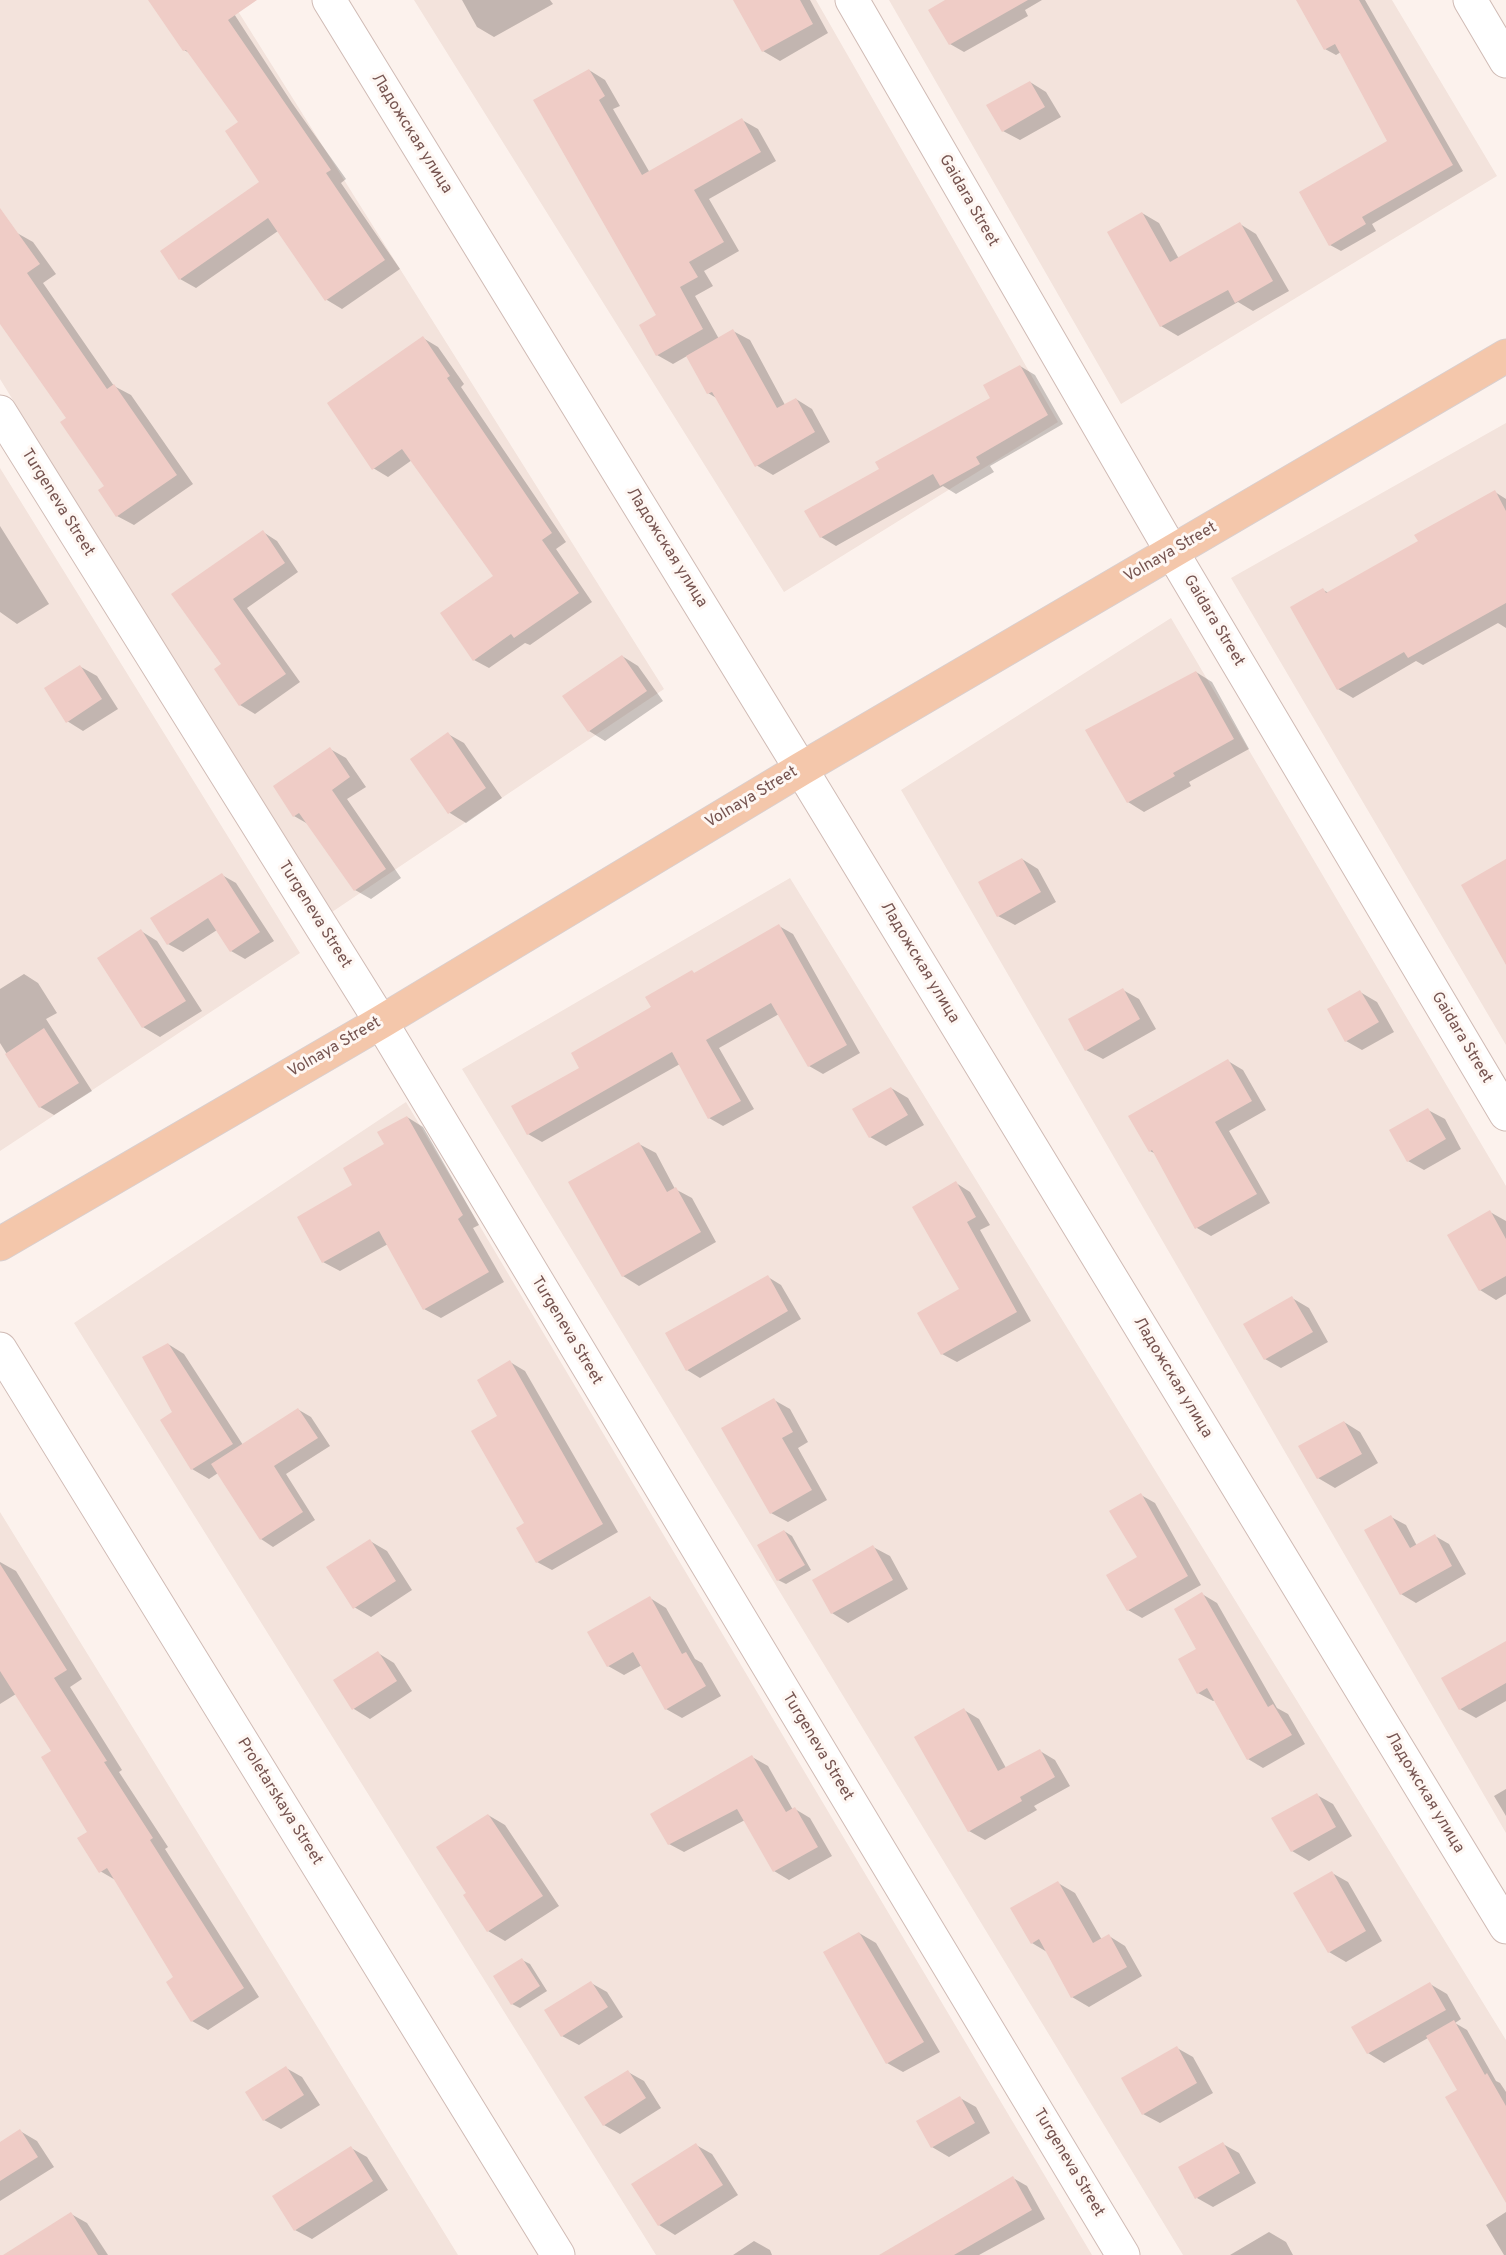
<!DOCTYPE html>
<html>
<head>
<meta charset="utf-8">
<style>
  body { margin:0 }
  canvas { display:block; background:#fcf2ed }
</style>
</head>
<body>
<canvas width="1506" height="2255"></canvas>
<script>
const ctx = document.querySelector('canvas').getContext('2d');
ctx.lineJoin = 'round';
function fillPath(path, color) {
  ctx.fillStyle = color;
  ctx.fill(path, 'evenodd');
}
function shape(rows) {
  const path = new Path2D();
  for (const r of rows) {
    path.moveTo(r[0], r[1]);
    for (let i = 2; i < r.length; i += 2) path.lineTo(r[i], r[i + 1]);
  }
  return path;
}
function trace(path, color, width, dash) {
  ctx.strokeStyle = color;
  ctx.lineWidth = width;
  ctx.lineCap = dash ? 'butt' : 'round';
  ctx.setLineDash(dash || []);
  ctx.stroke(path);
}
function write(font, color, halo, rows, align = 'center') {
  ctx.font = font + ' Overpass,sans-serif';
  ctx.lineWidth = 6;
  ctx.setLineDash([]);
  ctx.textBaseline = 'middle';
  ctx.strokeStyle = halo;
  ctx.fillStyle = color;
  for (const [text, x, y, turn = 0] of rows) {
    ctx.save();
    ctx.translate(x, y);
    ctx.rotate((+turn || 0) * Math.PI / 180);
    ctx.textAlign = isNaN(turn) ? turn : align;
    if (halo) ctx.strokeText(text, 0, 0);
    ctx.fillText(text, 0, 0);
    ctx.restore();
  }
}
fillPath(shape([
  [0,0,231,0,664,689,329,914,0,379],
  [414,0,816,0,1058,422,784,592],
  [889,0,1392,0,1497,176,1121,404],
  [1506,423,1506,1045,1231,578],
  [0,468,300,953,0,1151],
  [1171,618,1506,1186,1506,1833,901,790],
  [790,878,1506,2040,1506,2255,1183,2255,462,1069],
  [406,1102,1092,2255,656,2255,74,1323],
  [0,1512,458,2255,0,2255]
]), '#f3e3dc');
fillPath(shape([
  [150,0,225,0,292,103,346,179,341,183,400,269,342,309,327,300,278,231,196,288,180,279,261,182,240,123,191,54,184,50],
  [462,0,550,0,553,4,494,37,477,27],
  [755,0,810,0,828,33,780,61,763,51],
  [948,0,1042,0,1025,10,1028,16,964,52,950,44],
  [1342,0,1365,0,1463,171,1372,224,1376,231,1341,251,1330,245,1389,142,1341,52,1336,55,1325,49],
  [589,70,605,80,620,106,613,109,650,173,742,120,758,129,776,161,709,199,739,251,704,271,713,286,695,296,719,339,733,331,750,340,785,405,796,399,812,409,830,442,773,475,756,465,718,399,708,393,687,356,673,364,657,355,658,316],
  [1030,82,1046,92,1061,117,1020,140,1003,131],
  [1142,213,1159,223,1179,259,1240,224,1256,234,1289,291,1253,311,1238,302,1178,336,1161,326],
  [17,233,33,242,56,274,43,283,114,386,131,395,193,484,134,525,117,516,106,486,68,418,0,312,0,244],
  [423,338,438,347,464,384,461,387,566,542,556,549,592,602,530,645,525,643,489,668,474,660,495,577,412,460,388,477,373,468],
  [1020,366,1035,375,1063,424,990,466,994,472,956,494,943,486,836,546,821,537,881,470,992,398],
  [1495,492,1506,499,1506,628,1498,623,1423,665,1416,661,1353,698,1338,689,1323,590,1329,593,1420,542],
  [0,526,49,604,17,624,0,612],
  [263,532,277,541,298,572,247,608,300,682,255,714,240,705,223,665,173,594],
  [622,656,638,666,663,701,605,741,589,731],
  [81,667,97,676,118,709,83,731,67,721],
  [1196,672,1212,682,1249,749,1189,782,1191,786,1144,812,1128,802],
  [448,734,464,743,502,798,466,823,450,813,412,759],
  [330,749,346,758,366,787,347,799,401,878,371,899,355,890,308,824,294,816],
  [1022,859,1038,869,1056,902,1015,925,998,916],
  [222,875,236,883,274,941,245,959,231,951,217,930,183,952,168,944],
  [779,926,793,934,860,1053,823,1074,809,1066,779,1014,719,1048,754,1109,723,1126,709,1118,680,1064,542,1142,528,1134,581,1068,692,972,695,974],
  [141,931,157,941,202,1011,160,1037,143,1027,99,958],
  [24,974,38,983,57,1013,46,1019,92,1091,54,1115,40,1107,0,1043,0,989],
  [1123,990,1139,999,1156,1029,1103,1059,1086,1050],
  [1360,992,1377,1002,1394,1032,1362,1050,1346,1041],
  [1228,1061,1243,1070,1266,1110,1229,1131,1270,1203,1211,1236,1197,1228,1156,1154,1150,1151],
  [891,1088,908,1098,924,1125,886,1146,870,1137],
  [1428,1110,1445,1119,1461,1149,1424,1170,1408,1161],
  [407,1117,423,1127,479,1225,473,1228,504,1282,441,1318,424,1309,388,1244,340,1271,323,1262,354,1185],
  [639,1144,656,1153,675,1189,692,1198,716,1242,639,1286,623,1276],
  [956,1183,970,1192,990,1225,980,1230,1031,1321,957,1362,942,1354,961,1290],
  [1490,1212,1506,1221,1506,1294,1496,1300,1480,1290],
  [768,1277,781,1285,801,1319,700,1378,687,1370],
  [1292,1298,1309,1308,1328,1342,1281,1368,1265,1359],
  [168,1344,184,1354,243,1445,299,1410,311,1417,330,1446,286,1474,315,1520,273,1547,261,1539,218,1473,209,1479,192,1469,162,1420,174,1412],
  [510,1362,525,1371,618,1532,552,1570,537,1562,499,1416],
  [774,1400,790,1409,808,1442,798,1448,827,1500,788,1522,771,1513],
  [1344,1422,1360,1432,1378,1463,1335,1488,1318,1478,1300,1447],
  [1141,1495,1155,1503,1201,1585,1142,1618,1128,1610,1139,1558],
  [1391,1517,1406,1525,1417,1546,1435,1536,1449,1544,1466,1574,1416,1603,1401,1594,1366,1530],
  [784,1531,792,1536,811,1570,786,1584,778,1580],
  [370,1541,387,1551,412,1590,371,1617,354,1607],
  [873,1547,890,1556,908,1589,848,1623,832,1613],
  [0,1562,16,1571,82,1679,70,1687,122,1770,119,1772,168,1847,165,1849,259,1997,208,2030,192,2021,175,1977,117,1881,100,1871,89,1832,53,1752,16,1694,0,1704],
  [1202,1594,1217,1603,1277,1708,1288,1714,1305,1744,1263,1768,1248,1759,1215,1700,1213,1701,1198,1693,1198,1649],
  [650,1598,666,1608,695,1659,702,1663,721,1696,682,1718,666,1709,642,1665,624,1675,608,1666],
  [1506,1643,1506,1701,1476,1718,1460,1709],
  [378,1653,394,1663,412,1691,370,1719,354,1709,335,1680],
  [964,1710,979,1719,1006,1768,1040,1751,1055,1760,1070,1786,1034,1806,1037,1810,985,1840,969,1831],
  [752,1757,768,1766,793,1810,795,1809,810,1818,832,1856,789,1880,774,1871,745,1820,684,1852,669,1844],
  [1506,1789,1506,1816,1494,1796],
  [1317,1795,1333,1804,1352,1836,1309,1861,1292,1851],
  [488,1815,505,1825,559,1906,505,1941,488,1931,468,1893],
  [1332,1873,1348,1882,1382,1941,1346,1962,1329,1952],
  [1058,1883,1075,1893,1102,1940,1109,1936,1125,1946,1142,1976,1089,2007,1072,1997,1047,1952,1032,1943],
  [859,1933,876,1943,940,2052,903,2072,887,2063],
  [522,1960,530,1964,547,1991,520,2008,512,2004],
  [591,1983,607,1992,623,2017,579,2045,562,2036],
  [1430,1984,1447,1994,1461,2019,1455,2023,1467,2030,1496,2081,1500,2083,1506,2092,1506,2200,1459,2091,1428,2038,1384,2063,1368,2053],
  [1177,2048,1193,2057,1213,2093,1160,2123,1143,2114],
  [286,2068,302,2077,320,2105,281,2129,264,2120],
  [628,2072,644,2081,661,2108,620,2134,604,2125],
  [960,2098,976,2107,990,2133,949,2157,932,2147],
  [20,2131,37,2141,54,2167,0,2201,0,2144],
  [1223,2144,1239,2153,1256,2183,1213,2207,1197,2198],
  [696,2145,712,2154,738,2195,675,2235,659,2225],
  [351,2148,367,2157,388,2190,312,2239,295,2230],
  [1013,2178,1027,2186,1045,2219,979,2255,926,2255],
  [1506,2212,1506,2255,1504,2255,1486,2225],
  [71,2214,87,2223,108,2255,20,2255],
  [1269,2232,1286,2242,1293,2255,1230,2255],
  [754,2241,770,2250,772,2255,733,2255]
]), '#0003');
fillPath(shape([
  [148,0,257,0,228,20,331,170,326,173,385,260,325,301,268,218,179,280,160,251,259,182,225,131,238,122,186,50,183,51],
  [733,0,800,0,813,24,762,52],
  [945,0,1028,0,949,45,928,10],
  [1296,0,1359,0,1453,165,1362,217,1366,224,1329,246,1299,192,1387,141,1335,44,1324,50],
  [589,69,605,96,599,100,642,175,742,118,761,152,694,190,724,242,689,262,698,277,680,287,703,329,656,356,639,325,656,315,533,100],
  [1030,81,1045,107,1002,132,986,105],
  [0,208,40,264,27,273,107,389,114,384,177,475,116,517,98,490,104,486,60,422,66,418,0,324],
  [1142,212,1170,262,1240,222,1273,281,1235,303,1228,290,1160,327,1107,232],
  [733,329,777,408,796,398,815,432,755,467,712,392,707,394,686,356],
  [423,336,450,376,447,378,552,533,542,540,579,593,514,638,511,634,473,661,440,613,493,576,402,449,372,470,327,403],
  [1020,365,1048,415,976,457,980,464,940,486,933,474,820,538,804,511,879,469,875,462,990,398,983,385],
  [1495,490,1506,511,1506,603,1408,658,1404,652,1337,690,1290,607,1323,588,1326,593,1418,541,1414,535],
  [263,530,285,563,233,599,286,674,239,706,214,669,221,664,171,594],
  [622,655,647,691,588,732,562,696],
  [80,665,102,699,66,723,44,688],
  [1196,671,1234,739,1173,773,1175,776,1127,803,1085,730],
  [448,732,486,788,448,814,410,759],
  [330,747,350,777,332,790,386,869,354,891,299,813,293,817,273,786],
  [1022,858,1041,892,997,917,978,882],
  [1506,859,1506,965,1461,885],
  [222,873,260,932,230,952,208,918,167,945,150,918],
  [779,924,847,1045,808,1067,771,1003,706,1040,741,1101,708,1119,672,1052,527,1135,511,1106,579,1068,571,1053,651,1007,645,997,692,970,694,973],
  [141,929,186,1001,142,1028,97,958],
  [1123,988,1140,1019,1085,1051,1068,1019],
  [1360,990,1379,1022,1345,1042,1327,1009],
  [44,1028,79,1083,39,1108,5,1054],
  [1228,1059,1252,1101,1215,1122,1257,1194,1195,1229,1152,1150,1149,1152,1128,1116],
  [891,1087,908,1115,869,1138,852,1109],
  [1428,1108,1446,1139,1407,1162,1389,1130],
  [407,1116,463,1215,458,1219,489,1272,423,1310,379,1231,322,1263,297,1217,352,1185,343,1168,384,1144,377,1132],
  [639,1142,667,1192,676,1187,701,1232,622,1277,568,1182],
  [956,1181,976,1217,967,1222,1017,1312,941,1355,917,1313,959,1289,912,1207],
  [1490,1210,1506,1239,1506,1276,1479,1291,1447,1235],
  [768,1275,788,1311,686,1371,665,1333],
  [1292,1296,1313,1332,1264,1360,1243,1324],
  [168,1343,233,1444,191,1470,160,1420,172,1412,142,1357],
  [510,1360,603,1524,536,1563,516,1528,524,1523,471,1431,497,1416,477,1380],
  [774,1398,793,1432,782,1438,812,1490,770,1514,721,1428],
  [298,1408,318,1438,274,1466,303,1512,260,1540,211,1464],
  [1344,1421,1362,1454,1317,1479,1298,1446],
  [1141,1493,1188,1576,1127,1611,1106,1575,1137,1557,1109,1511],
  [1391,1515,1410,1548,1435,1534,1452,1566,1400,1595,1364,1530],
  [784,1530,805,1565,777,1581,757,1545],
  [370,1539,396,1581,353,1609,326,1567],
  [873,1545,893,1580,831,1614,812,1580],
  [0,1564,67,1670,54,1678,107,1761,104,1762,153,1838,150,1840,244,1988,191,2022,166,1982,173,1977,107,1868,99,1873,77,1838,87,1832,41,1757,51,1751,0,1671],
  [1202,1592,1268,1707,1273,1704,1292,1735,1247,1760,1207,1688,1197,1694,1178,1659,1196,1649,1174,1609],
  [650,1596,682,1654,686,1652,706,1686,665,1710,633,1652,607,1667,587,1632],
  [1506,1641,1506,1683,1459,1710,1441,1678],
  [378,1651,397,1681,352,1710,333,1680],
  [964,1708,998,1771,1040,1749,1055,1777,1020,1797,1022,1801,968,1832,914,1737],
  [752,1755,786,1812,795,1807,818,1847,773,1872,737,1809,668,1845,650,1814],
  [1317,1793,1336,1827,1291,1852,1271,1818],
  [488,1814,543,1896,487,1932,463,1895,466,1893,436,1847],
  [1332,1871,1366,1931,1328,1953,1293,1893],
  [1058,1881,1093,1943,1109,1934,1127,1967,1071,1998,1039,1939,1031,1944,1010,1908],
  [859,1932,924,2042,886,2064,823,1952],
  [522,1958,540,1986,511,2005,493,1976],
  [591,1981,608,2007,561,2037,544,2010],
  [1430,1982,1446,2010,1367,2054,1351,2027],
  [1454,2020,1485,2075,1487,2073,1506,2106,1506,2203,1445,2097,1457,2090,1426,2036],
  [1177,2046,1197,2083,1142,2115,1121,2078],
  [286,2066,304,2095,263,2121,245,2092],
  [628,2070,646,2098,603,2126,584,2097],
  [960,2096,975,2123,931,2148,916,2121],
  [20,2129,38,2157,0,2181,0,2142],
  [1223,2142,1240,2173,1195,2199,1178,2167],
  [696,2143,723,2185,658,2226,631,2184],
  [351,2146,373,2181,294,2231,272,2196],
  [1013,2176,1032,2210,954,2255,879,2255],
  [71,2212,98,2255,3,2255]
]), '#efccc6');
const minor = shape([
  [329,0,801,769,1506,1927],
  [852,0,1172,552,1506,1114],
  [0,412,381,1022,1123,2255]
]);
const tertiary = shape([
  [1470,0,1506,61],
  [0,1349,558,2255]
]);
const primary = shape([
  [0,1244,381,1022,801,769,1506,356]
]);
trace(minor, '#d0bbb5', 35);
trace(tertiary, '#d0bbb5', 35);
trace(primary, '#d9cfce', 35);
trace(minor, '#fff', 33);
trace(tertiary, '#fff', 33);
trace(primary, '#f4c7ab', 33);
write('16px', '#765450', '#fef7f3', [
  ["Ладожская улица",411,134,58],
  ["Gaidara Street",968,201,60],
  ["Turgeneva Street",57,503,58],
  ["Ладожская улица",666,548,58],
  ["Volnaya Street",1171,553,-30],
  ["Gaidara Street",1213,621,59],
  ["Volnaya Street",752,798,-31],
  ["Turgeneva Street",314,915,58],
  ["Ладожская улица",919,963,59],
  ["Gaidara Street",1461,1038,59],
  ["Volnaya Street",335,1048,-30],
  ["Turgeneva Street",566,1331,59],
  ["Ладожская улица",1172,1378,59],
  ["Turgeneva Street",817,1747,59],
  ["Ладожская улица",1424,1793,59],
  ["Proletarskaya Street",279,1802,58],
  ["Turgeneva Street",1068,2163,59]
]);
</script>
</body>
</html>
